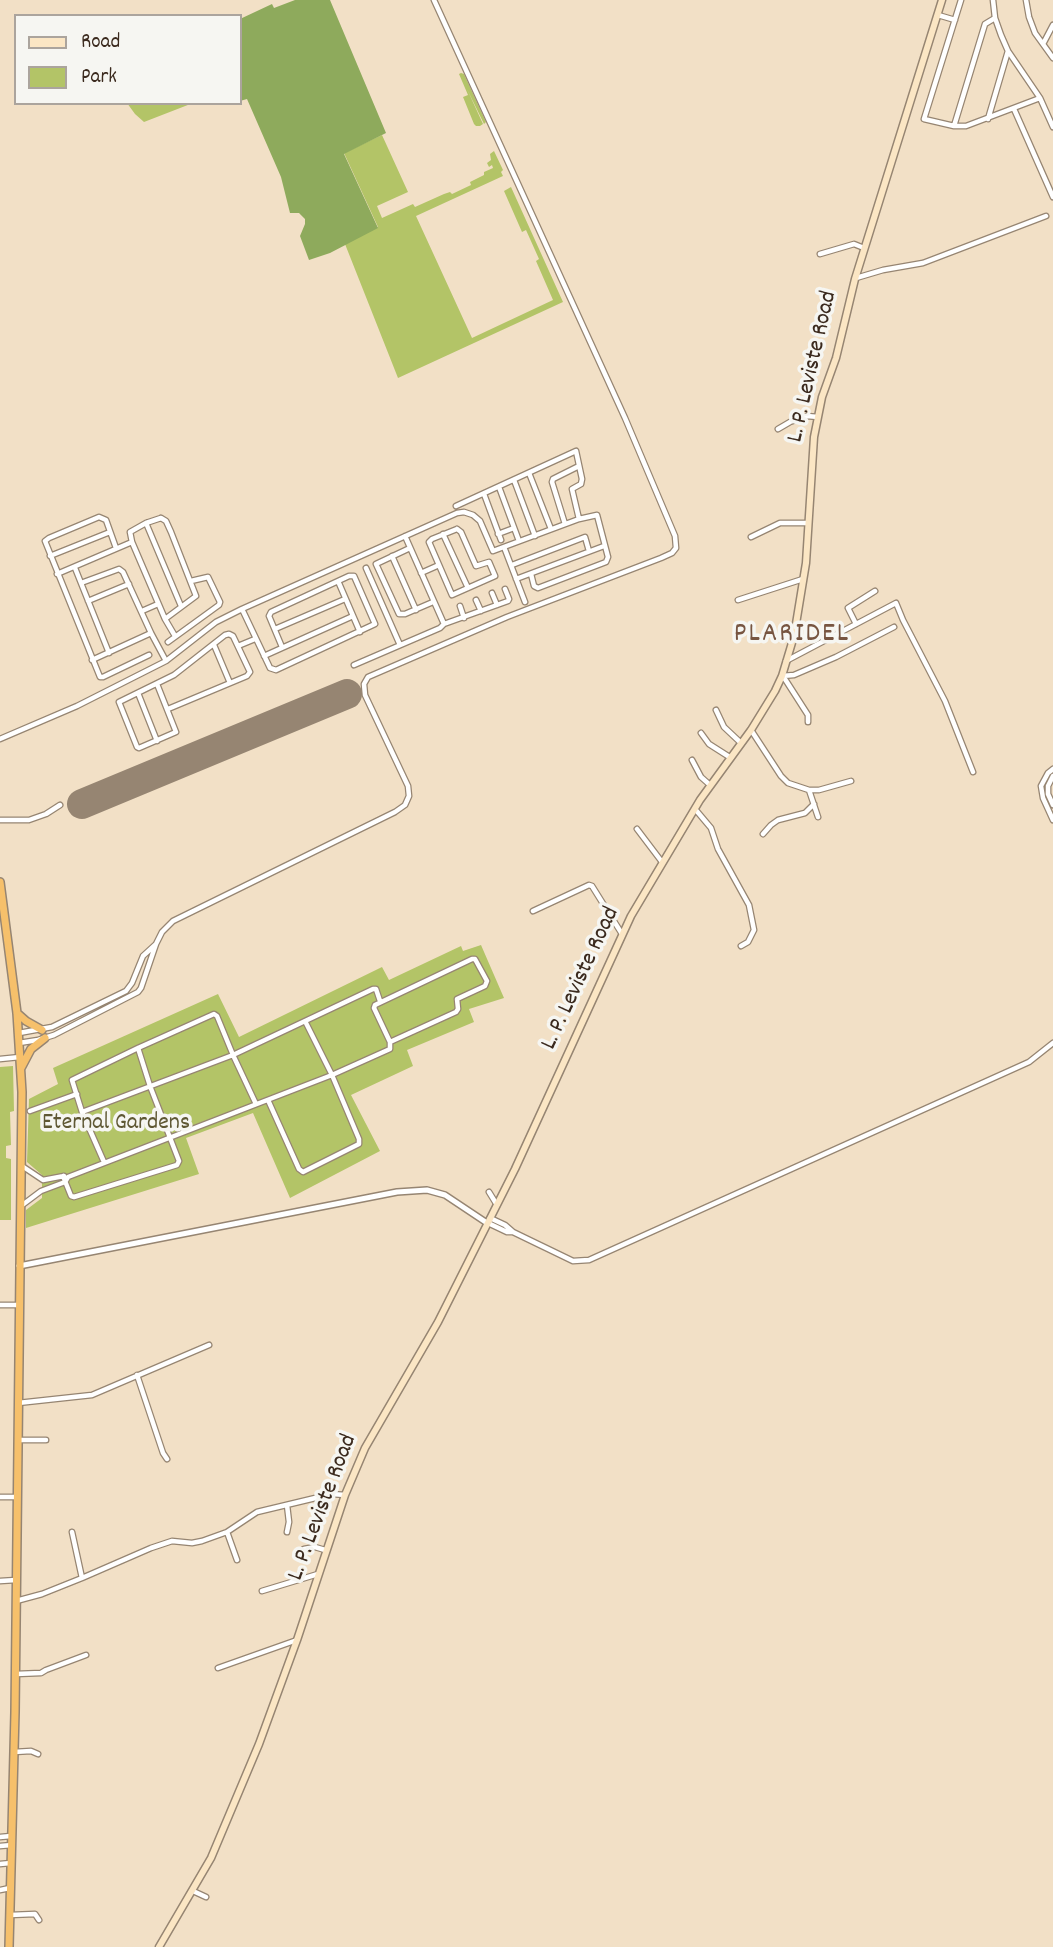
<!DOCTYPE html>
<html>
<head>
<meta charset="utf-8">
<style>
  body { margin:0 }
  #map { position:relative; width:1053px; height:1947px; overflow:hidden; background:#f2e0c6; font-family:Dekko,sans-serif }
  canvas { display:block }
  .legend { position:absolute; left:14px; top:14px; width:228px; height:91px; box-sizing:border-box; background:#f6f6f2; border:2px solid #aba49d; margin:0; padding:9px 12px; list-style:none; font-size:21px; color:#3b2a1e }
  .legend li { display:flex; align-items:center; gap:14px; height:35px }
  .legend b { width:35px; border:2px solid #aba49d }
</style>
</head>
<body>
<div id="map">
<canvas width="1053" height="1947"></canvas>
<ul class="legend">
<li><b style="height:9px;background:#fbe6c4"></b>Road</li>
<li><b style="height:19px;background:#b3c467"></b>Park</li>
</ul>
</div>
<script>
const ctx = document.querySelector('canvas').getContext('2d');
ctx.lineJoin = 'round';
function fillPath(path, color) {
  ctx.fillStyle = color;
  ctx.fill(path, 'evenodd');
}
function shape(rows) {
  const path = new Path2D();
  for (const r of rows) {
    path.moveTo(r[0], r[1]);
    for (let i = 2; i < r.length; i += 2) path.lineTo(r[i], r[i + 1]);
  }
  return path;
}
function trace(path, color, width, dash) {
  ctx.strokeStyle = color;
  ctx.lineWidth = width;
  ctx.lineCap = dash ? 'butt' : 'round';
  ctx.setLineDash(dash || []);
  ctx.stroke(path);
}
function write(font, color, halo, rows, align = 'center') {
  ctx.font = font + ' Dekko,sans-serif';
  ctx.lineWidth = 7;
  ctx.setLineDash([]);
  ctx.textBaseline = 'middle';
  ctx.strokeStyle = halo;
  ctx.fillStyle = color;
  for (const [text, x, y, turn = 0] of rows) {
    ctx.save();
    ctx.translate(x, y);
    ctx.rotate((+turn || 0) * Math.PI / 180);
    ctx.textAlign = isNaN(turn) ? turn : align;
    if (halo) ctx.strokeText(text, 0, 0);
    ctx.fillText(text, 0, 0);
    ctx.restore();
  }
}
fillPath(shape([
  [461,73,464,74,486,122,484,124,467,89,483,124,480,126,476,126,474,124,463,97,468,95,459,74],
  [127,103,193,103,144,122,135,114],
  [382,135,408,192,377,206,382,218,413,204,415,207,444,194,450,192,452,194,471,185,470,182,484,175,484,172,493,168,492,165,489,167,487,163,491,160,490,154,494,151,503,170,501,172,503,176,416,216,472,338,553,300,536,261,539,259,526,230,522,232,504,191,511,187,563,302,398,378,345,244,378,227,344,153],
  [481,945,504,998,469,1009,474,1022,407,1050,413,1066,351,1095,380,1151,290,1198,253,1113,186,1138,199,1174,26,1228,26,1210,42,1198,42,1175,27,1162,29,1099,58,1084,53,1068,218,994,239,1037,382,967,389,980,461,946,463,951],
  [13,1066,14,1111,10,1112,11,1145,6,1146,6,1158,11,1159,11,1220,0,1220,0,1067]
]), '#b3c467');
fillPath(shape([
  [295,0,330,0,386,133,344,154,378,228,330,253,309,260,300,236,305,224,305,219,299,213,290,213,281,177,247,99,240,101,240,19,272,4,274,8]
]), '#8eaa5c');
trace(shape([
  [82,804,347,694]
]), '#968572', 30);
const minor = shape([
  [961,0,924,119,954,126,966,126,1040,98],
  [993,0,995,18,1001,35,1008,51,1040,98,1053,127],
  [1026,0,1029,17,1035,33,1053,58],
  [938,15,955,20],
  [1043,44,1053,25],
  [1014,109,1053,197],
  [988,119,1008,51],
  [954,126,985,24,995,18],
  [820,254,854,244,864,248],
  [856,278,883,270,923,263,1046,216],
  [778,429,790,422,807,416,818,417],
  [529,473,551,529],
  [514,480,535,536],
  [499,487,519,541],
  [484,494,501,540],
  [456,506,576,451,582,479,581,484,572,489,579,519],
  [161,518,166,521,171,532,196,596,165,619,132,542,130,532,146,523,161,518],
  [146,523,181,606],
  [565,524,552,482,553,479,579,466],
  [457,529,461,532,476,566,489,562,495,576,452,595,429,542,432,539,457,529],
  [443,534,468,588],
  [498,534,514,528],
  [405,536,444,624,508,601,509,599,505,589],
  [751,537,780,523,808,523],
  [504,547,525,602],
  [116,548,106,520,99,517,49,538,45,541,100,677,103,677,149,655],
  [410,548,376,564,399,614,405,614,433,602],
  [50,556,110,532],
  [392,556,416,610],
  [512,565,585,537,589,551],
  [75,568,109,653],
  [366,568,400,645],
  [421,573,439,565],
  [57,574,132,542],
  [516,579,604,546],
  [338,581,360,632],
  [81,583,119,569,123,572,151,633,166,661],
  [492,593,497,605],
  [476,600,481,611],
  [738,600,803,579],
  [88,601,129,584],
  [460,606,464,618],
  [242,609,270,668,276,670,375,624,354,576,349,576,271,612,269,616,282,647],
  [142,611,158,604],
  [165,619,175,636],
  [856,624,848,608,875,591],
  [275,629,345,599],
  [168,642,219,605,220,602,208,577,191,581],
  [214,645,230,683],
  [238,646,255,639],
  [264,656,353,616],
  [92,660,151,633],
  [786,661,896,603,903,620,945,701,973,772],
  [354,665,440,628,444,624],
  [782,676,794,675,836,657,894,627],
  [783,676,808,715,808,722],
  [157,684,176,732,139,748,137,747,119,702,174,675,225,635,229,634,233,636,250,672,247,676,168,709],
  [138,693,157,741],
  [716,710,724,727,741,743],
  [751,730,781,776,788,783,809,790,819,790,851,781],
  [701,733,709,744,731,758],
  [0,739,77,706,166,661,216,622,242,609,457,513,464,512,473,515,480,521,493,551,579,519,597,515,608,557,606,562,538,588,534,586,531,574],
  [692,760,701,777,710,785],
  [1053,769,1048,773,1041,786,1043,798,1053,820],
  [1053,776,1048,786,1048,794,1053,805],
  [809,790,818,817],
  [695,809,711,828,718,849,749,905,754,930,748,942,741,946],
  [0,820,29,820,46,814,60,805],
  [637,829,662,862],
  [763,834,771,825,778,820,805,813,814,804],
  [533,911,589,885,592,886,622,934],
  [19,1033,52,1027,126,991,132,983,143,956,155,945],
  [19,1043,38,1040,54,1035,138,992,141,988,156,944,162,932,173,921,395,812,405,805,409,796,408,786,365,695,364,684,368,677,507,617,661,558,672,553,676,548,675,536,625,418,434,0],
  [0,1059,20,1057],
  [268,1100,299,1169,303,1172,359,1144,359,1139,332,1075,305,1021],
  [30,1111,77,1094],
  [82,1112,233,1055,373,989,376,989,380,1001],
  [104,1162,82,1112,72,1080,138,1048,214,1014,217,1016,233,1055,256,1104],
  [22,1166,43,1180,64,1176],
  [63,1176,71,1196,74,1197,177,1165,179,1161,150,1086,138,1048],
  [489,1192,497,1205],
  [21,1206,41,1191,65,1182,68,1177,332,1075,390,1049,390,1042,374,1008,375,1005,472,959,475,959,487,981,485,986,457,999,458,1009,456,1012,390,1042],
  [490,1218,505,1225,513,1232,573,1261,589,1260,1029,1062,1053,1043],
  [488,1223,507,1232,512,1232],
  [0,1305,19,1305],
  [137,1375,163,1453,167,1459],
  [18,1403,92,1395,209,1345],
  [19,1440,46,1440],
  [0,1497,17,1497],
  [227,1532,257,1512,332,1494,345,1495],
  [287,1532,289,1522,287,1505],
  [304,1549,315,1547,325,1550],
  [82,1578,151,1548,172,1541,192,1543,202,1541,227,1532,237,1560],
  [0,1581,16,1580],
  [262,1591,318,1574],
  [16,1601,42,1594,82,1578,72,1532],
  [218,1668,297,1640],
  [16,1674,41,1673,46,1670,86,1655],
  [14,1752,31,1751,38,1754],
  [0,1837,11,1836],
  [0,1846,12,1845],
  [0,1864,11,1863],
  [0,1890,10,1888],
  [193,1891,206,1897],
  [10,1915,35,1914,39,1920]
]);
const tertiary = shape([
  [19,1266,397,1192,427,1190,445,1195,487,1223]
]);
const secondary = shape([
  [159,1947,211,1858,259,1744,297,1640,345,1495,365,1448,438,1322,515,1169,631,916,700,800,751,730,775,691,782,676,794,636,806,563,814,437,822,397,836,358,855,279,942,0]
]);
const trunk = shape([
  [0,882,17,1013,22,1092,15,1712,9,1947],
  [17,1013,26,1021,42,1030],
  [21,1068,31,1049,45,1038]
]);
trace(minor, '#968572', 7);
trace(tertiary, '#968572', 8);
trace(secondary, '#968572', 9);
trace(trunk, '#968572', 10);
trace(minor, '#fff', 4.5);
trace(tertiary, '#fff', 5);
trace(secondary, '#fbe6c4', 6);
trace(trunk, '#f6c06b', 7);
write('24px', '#3b2a1e', '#f6f6f2', [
  ["L. P. Leviste Road",814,367,-77],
  ["L. P. Leviste Road",582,979,-65],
  ["L. P. Leviste Road",324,1508,-69]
]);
write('24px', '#5f5834', '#f6f6f2', [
  ["Eternal Gardens",116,1125]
]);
ctx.letterSpacing = '2px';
write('28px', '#775541', '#f6f6f2', [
  ["PLARIDEL",792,636]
]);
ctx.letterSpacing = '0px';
</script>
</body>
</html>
